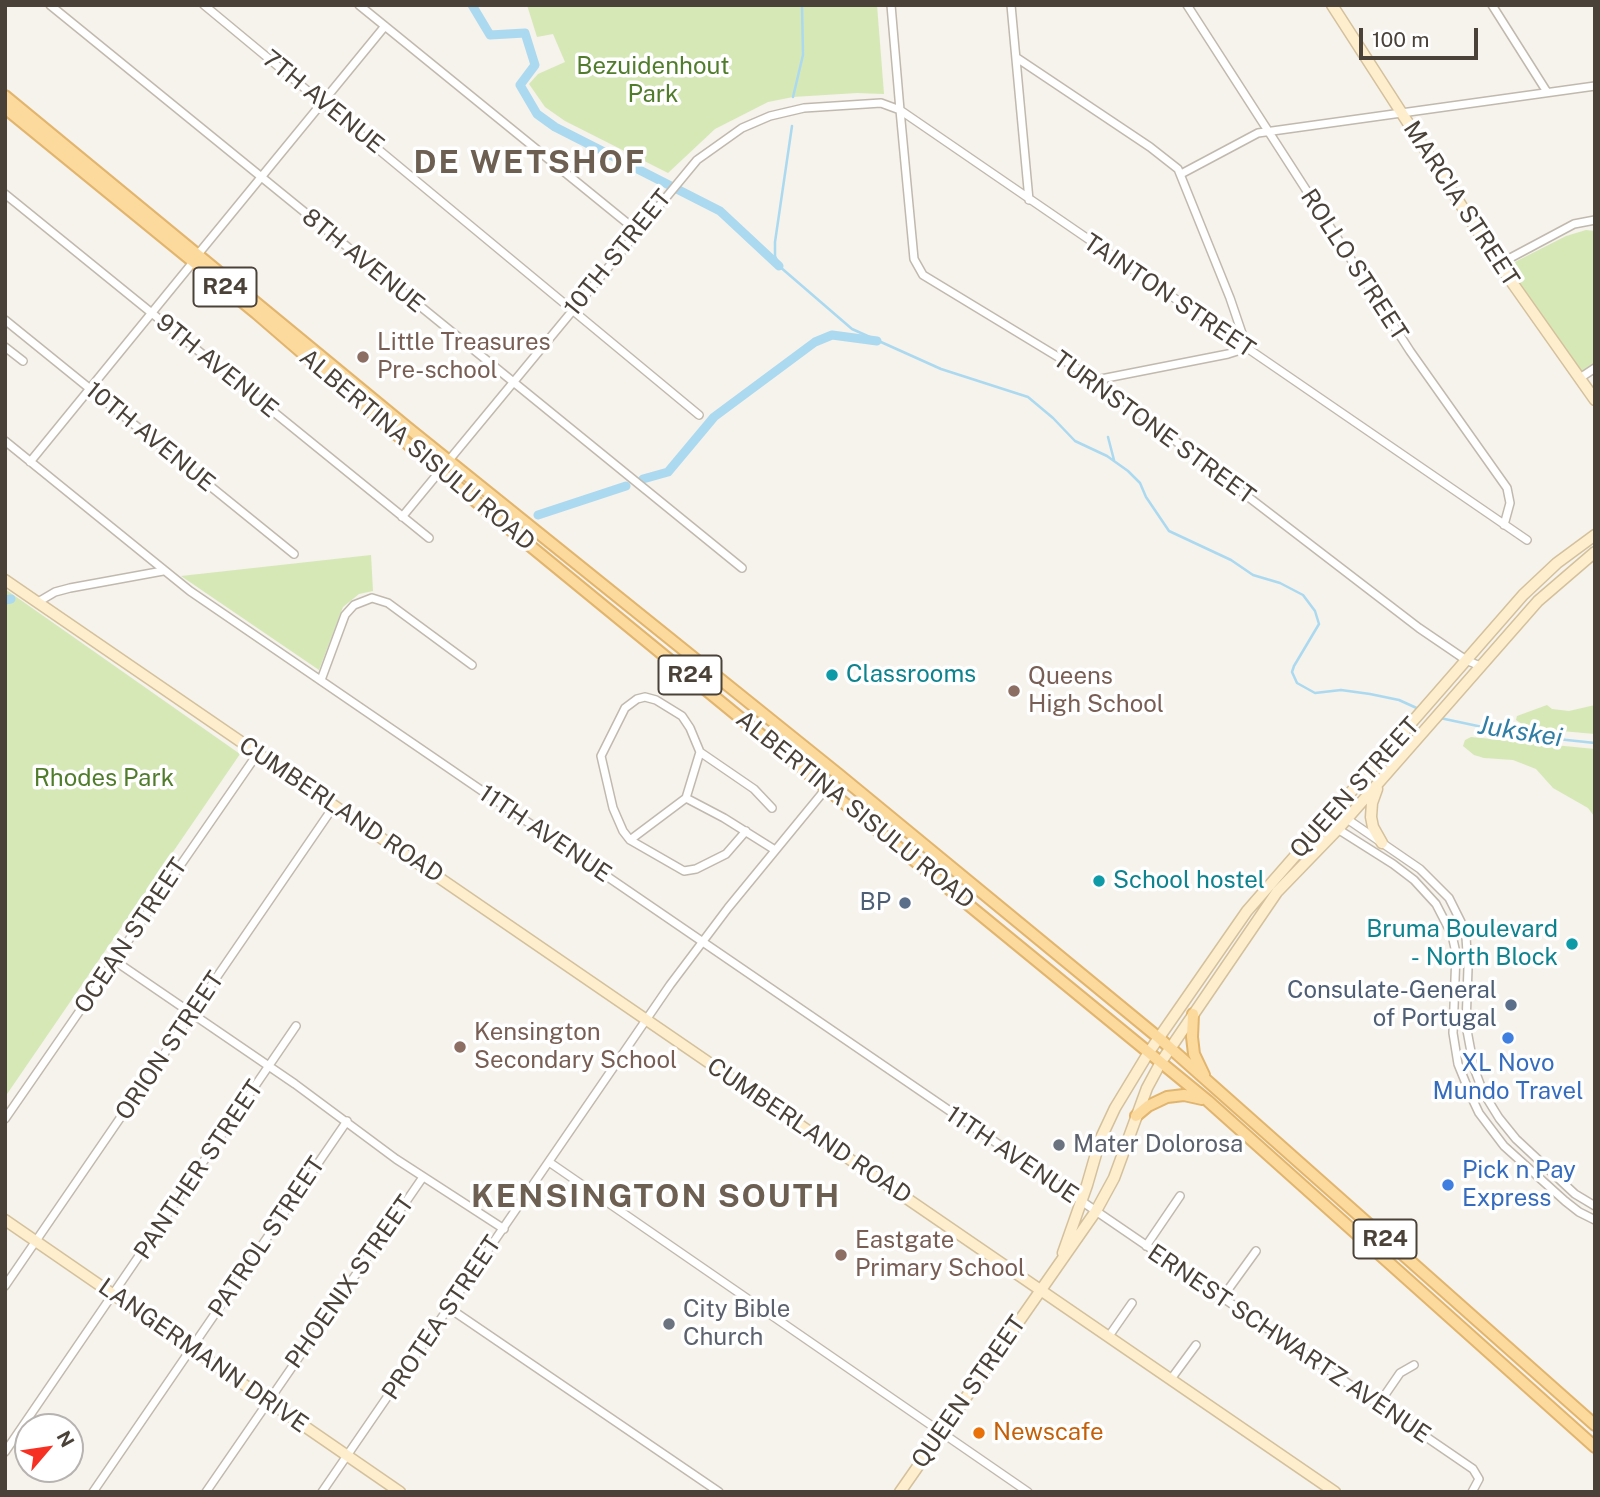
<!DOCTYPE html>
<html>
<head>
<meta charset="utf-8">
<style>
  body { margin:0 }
  #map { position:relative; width:1600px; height:1497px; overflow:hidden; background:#f6f2ec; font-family:"Public Sans",sans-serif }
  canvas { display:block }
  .frame { position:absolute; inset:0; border:7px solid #4a4239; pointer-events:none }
  .north { position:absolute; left:14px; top:1413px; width:70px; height:70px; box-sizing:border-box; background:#fff; border:2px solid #b7b3b0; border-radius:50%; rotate:61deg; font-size:19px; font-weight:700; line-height:28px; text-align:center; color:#4a4239 }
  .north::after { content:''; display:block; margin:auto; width:24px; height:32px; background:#f63123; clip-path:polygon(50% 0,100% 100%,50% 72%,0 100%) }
  .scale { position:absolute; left:1359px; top:28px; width:119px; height:32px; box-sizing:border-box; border:4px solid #4a4239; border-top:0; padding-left:9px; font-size:21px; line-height:24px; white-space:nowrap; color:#4a4239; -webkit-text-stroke:5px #fff; paint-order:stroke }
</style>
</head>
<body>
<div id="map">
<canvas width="1600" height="1497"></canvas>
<div class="frame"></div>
<div class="north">N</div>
<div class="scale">100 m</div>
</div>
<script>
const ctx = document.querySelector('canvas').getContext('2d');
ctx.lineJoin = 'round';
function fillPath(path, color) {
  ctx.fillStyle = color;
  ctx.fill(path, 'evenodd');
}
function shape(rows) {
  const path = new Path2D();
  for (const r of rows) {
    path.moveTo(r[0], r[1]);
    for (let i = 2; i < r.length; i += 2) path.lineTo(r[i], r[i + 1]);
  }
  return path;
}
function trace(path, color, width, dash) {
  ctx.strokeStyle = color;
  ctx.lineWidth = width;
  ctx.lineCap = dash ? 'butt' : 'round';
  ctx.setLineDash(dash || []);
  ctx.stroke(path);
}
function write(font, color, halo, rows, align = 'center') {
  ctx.font = font + ' "Public Sans",sans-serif';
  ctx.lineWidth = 7;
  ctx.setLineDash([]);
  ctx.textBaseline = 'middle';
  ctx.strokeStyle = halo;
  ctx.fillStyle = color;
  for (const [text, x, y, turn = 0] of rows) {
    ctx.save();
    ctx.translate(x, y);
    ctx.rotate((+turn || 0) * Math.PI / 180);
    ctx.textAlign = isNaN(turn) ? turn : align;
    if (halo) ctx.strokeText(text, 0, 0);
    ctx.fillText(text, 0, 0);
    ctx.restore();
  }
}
fillPath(shape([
  [527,5,877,5,884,94,857,93,793,97,768,102,715,129,668,173,565,121,545,107,529,84,538,74,565,62,553,34,537,37],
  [1586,230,1595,231,1595,364,1580,374,1507,266,1566,236],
  [371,555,373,591,359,594,343,607,319,670,181,576],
  [5,589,240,754,5,1097],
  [1547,705,1552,709,1569,711,1595,705,1595,734,1528,728,1516,720,1517,716],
  [1471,737,1595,749,1595,828,1594,816,1588,808,1553,788,1536,769,1513,760,1484,758,1474,755,1463,746,1465,740]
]), '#d6e8b6');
trace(shape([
  [793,97,803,55,802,5],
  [792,126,775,242,775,256,779,266,852,329,941,369,1028,397,1053,418,1075,441,1107,456,1128,471,1140,483,1146,497,1169,531,1231,560,1253,575,1280,583,1303,595,1315,611,1319,624,1294,666,1292,672,1297,683,1315,693,1341,690,1370,694,1399,700,1421,710],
  [1108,437,1114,460],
  [1440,718,1520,735,1595,743]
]), '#abd9f0', 2.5);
trace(shape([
  [472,5,490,35,525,33,535,65,520,85,537,114,555,127,720,211,779,266],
  [643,479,668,472,714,417,815,342,832,335,877,341],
  [538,515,626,486],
  [5,600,11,599]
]), '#abd9f0', 9);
const street = shape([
  [50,5,742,568],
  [204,5,699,415],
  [359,5,637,231],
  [891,5,900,110,1527,540],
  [1011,5,1029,200],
  [1187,5,1410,351,1507,488,1510,503,1504,525],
  [1492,5,1547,92],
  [1017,58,1150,147,1178,169,1230,298,1247,348,1228,354,1096,380],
  [1181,174,1258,133,1595,86],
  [5,194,429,538],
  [199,253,385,26],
  [1499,264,1574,224,1595,220],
  [5,320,294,554],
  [5,347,23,361],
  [1580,378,1595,368],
  [5,441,190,591,1473,1469,1479,1479,1472,1492],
  [30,462,194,261],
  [402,517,697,160,742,128,770,116,804,108,881,103,900,110,914,259,923,275,1096,380,1419,628,1466,660,1480,666],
  [38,602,55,592,70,588,163,571],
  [321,680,345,615,354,605,372,598,388,603,472,665],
  [700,752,754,789,772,808],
  [686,798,724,818,775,850],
  [1334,810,1420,869,1449,898,1461,922,1466,937,1468,968,1466,1025,1474,1068,1483,1092,1499,1118,1516,1139,1575,1194,1595,1206],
  [1325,821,1393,864,1414,880,1436,904,1452,935,1456,953,1453,1033,1458,1064,1471,1096,1479,1113,1504,1146,1565,1201,1579,1212,1595,1220],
  [630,840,686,798,700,752,690,728,682,716,656,700,645,697,637,699,625,708,601,756,613,808,623,831,630,840,684,871,696,869,726,854,746,831],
  [115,961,295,1084,396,1159,504,1229],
  [5,1119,258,753],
  [549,1162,1028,1492],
  [1146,1246,1180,1196],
  [5,1286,334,806],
  [1222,1298,1256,1251],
  [449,1308,719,1492],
  [1109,1336,1132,1303],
  [1171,1379,1196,1345],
  [1378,1405,1400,1373,1414,1365],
  [5,1452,296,1026],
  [93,1492,347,1121],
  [206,1492,423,1177],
  [322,1492,670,985,728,908,838,774]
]);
const secondary = shape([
  [1332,5,1499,264,1595,400],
  [5,580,1335,1492],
  [1377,789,1372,803,1371,817,1373,827,1382,843],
  [5,1220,400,1492],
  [1063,1253,1087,1185,1100,1140,1115,1108,1149,1052,1247,911,1523,595,1557,563,1595,535],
  [900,1492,1096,1211,1114,1178,1147,1088,1161,1062,1277,892,1338,829,1538,601,1595,552]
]);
const primary = shape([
  [5,96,408,428,838,774,1159,1038,1595,1425],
  [5,108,256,313,440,472,1208,1101,1595,1447],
  [1193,1014,1192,1037,1194,1054,1204,1075],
  [1136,1116,1148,1106,1167,1097,1184,1095,1202,1099]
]);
trace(street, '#c1b9ae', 10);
trace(secondary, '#d4c19c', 13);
trace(primary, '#e2b56d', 14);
trace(street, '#fff', 7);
trace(secondary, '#feeece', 10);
trace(primary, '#fcda9e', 10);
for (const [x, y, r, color] of [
  [363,357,7,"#8d6e63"],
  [832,675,7,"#0f9aa8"],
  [1014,691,7,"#8d6e63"],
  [1099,881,7,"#0f9aa8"],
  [905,903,7,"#5c6f8a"],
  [1572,944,7,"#0f9aa8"],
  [1511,1005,7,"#5c6f8a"],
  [1508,1038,7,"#3f7fe0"],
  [460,1047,7,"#8d6e63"],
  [1059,1145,7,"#6b7280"],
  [1448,1185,7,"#3f7fe0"],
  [841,1255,7,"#8d6e63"],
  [669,1324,7,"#6b7280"],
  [979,1433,7,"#e8710a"]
]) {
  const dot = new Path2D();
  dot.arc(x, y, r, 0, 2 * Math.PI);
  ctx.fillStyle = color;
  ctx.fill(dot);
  trace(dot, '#fff', 2.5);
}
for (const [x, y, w] of [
  [225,287,63],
  [690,675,63],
  [1385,1239,63]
]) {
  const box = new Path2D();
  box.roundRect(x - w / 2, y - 19.5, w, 39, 5);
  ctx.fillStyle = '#fff';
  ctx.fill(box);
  trace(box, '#4a4239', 2);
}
write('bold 23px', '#4a4239', null, [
  ["R24",225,287],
  ["R24",690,675],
  ["R24",1385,1239]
]);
write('24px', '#517c2c', '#fff', [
  ["Bezuidenhout",653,67],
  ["Park",653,95],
  ["Rhodes Park",104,779]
]);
write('24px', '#4a4239', '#fff', [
  ["7TH AVENUE",323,102,39],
  ["MARCIA STREET",1461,204,57],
  ["10TH STREET",618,253,-51],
  ["8TH AVENUE",363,261,39],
  ["ROLLO STREET",1354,265,57],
  ["TAINTON STREET",1169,296,34],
  ["9TH AVENUE",217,366,39],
  ["TURNSTONE STREET",1154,428,36],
  ["10TH AVENUE",150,437,39],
  ["ALBERTINA SISULU ROAD",417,450,40],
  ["QUEEN STREET",1355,788,-48],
  ["CUMBERLAND ROAD",341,810,34],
  ["ALBERTINA SISULU ROAD",855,810,39],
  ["11TH AVENUE",545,834,34],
  ["OCEAN STREET",131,936,-56],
  ["ORION STREET",170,1046,-56],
  ["CUMBERLAND ROAD",809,1131,34],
  ["11TH AVENUE",1012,1155,34],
  ["PANTHER STREET",199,1170,-56],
  ["PATROL STREET",267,1237,-56],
  ["PHOENIX STREET",350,1282,-55],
  ["PROTEA STREET",442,1318,-56],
  ["ERNEST SCHWARTZ AVENUE",1289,1344,34],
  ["LANGERMANN DRIVE",203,1356,35],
  ["QUEEN STREET",969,1392,-55]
]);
write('24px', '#785e54', '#fff', [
  ["Little Treasures",377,343],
  ["Pre-school",377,371],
  ["Queens",1028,677],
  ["High School",1028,705],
  ["Kensington",474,1033],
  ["Secondary School",474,1061],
  ["Eastgate",855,1241],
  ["Primary School",855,1269]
], 'left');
write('24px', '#0d838f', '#fff', [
  ["Classrooms",846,675],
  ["School hostel",1113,881],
  ["Bruma Boulevard",1558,930,"right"],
  ["- North Block",1558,958,"right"]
], 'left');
write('24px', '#4e5e75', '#fff', [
  ["BP",891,903],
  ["Consulate-General",1497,991],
  ["of Portugal",1497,1019]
], 'right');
write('24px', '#366cbe', '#fff', [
  ["XL Novo",1508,1064],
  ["Mundo Travel",1508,1092],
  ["Pick n Pay",1462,1171,"left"],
  ["Express",1462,1199,"left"]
]);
write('24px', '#5b616d', '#fff', [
  ["Mater Dolorosa",1073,1145],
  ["City Bible",683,1310],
  ["Church",683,1338]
], 'left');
write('24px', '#c56008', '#fff', [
  ["Newscafe",993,1433]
], 'left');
write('italic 26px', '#307ea6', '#fff', [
  ["Jukskei",1520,732,9]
]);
ctx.letterSpacing = '2px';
write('bold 32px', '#6d5f51', '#fff', [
  ["DE WETSHOF",530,163],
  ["KENSINGTON SOUTH",656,1197]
]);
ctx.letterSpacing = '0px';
</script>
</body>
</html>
